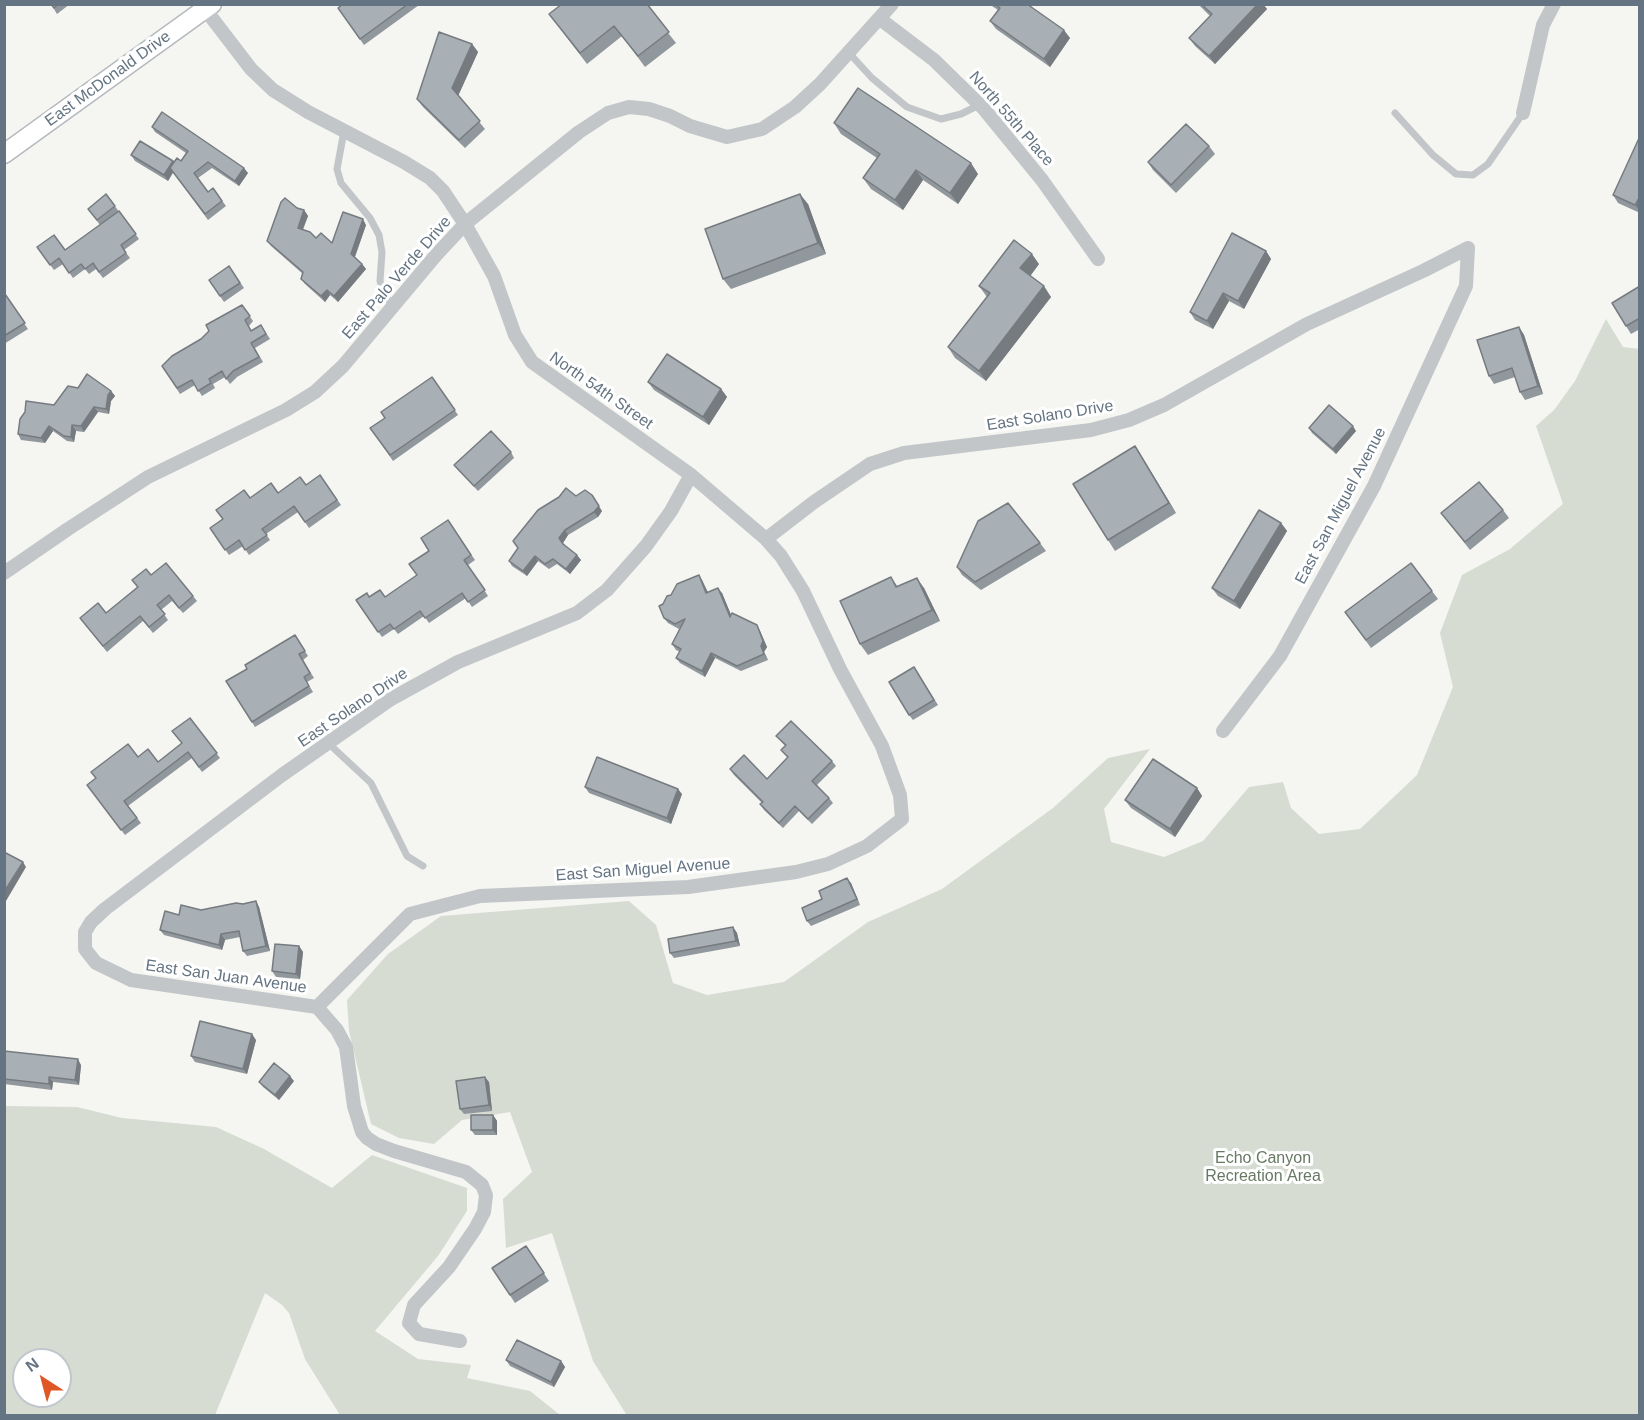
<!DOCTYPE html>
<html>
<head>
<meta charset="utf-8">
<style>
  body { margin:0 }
  #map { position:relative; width:1644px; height:1420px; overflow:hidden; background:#f5f5f1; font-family:Helvetica,sans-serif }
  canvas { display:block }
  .frame { position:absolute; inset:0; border:6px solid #647482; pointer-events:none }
  .north { position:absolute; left:12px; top:1348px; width:60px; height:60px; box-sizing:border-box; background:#fff; border:2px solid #c1c7cd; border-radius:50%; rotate:324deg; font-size:16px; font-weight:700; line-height:24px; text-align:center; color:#647482 }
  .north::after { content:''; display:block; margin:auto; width:21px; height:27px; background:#e05726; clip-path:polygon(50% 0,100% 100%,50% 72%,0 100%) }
</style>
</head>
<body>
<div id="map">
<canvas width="1644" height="1420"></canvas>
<div class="frame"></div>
<div class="north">N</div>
</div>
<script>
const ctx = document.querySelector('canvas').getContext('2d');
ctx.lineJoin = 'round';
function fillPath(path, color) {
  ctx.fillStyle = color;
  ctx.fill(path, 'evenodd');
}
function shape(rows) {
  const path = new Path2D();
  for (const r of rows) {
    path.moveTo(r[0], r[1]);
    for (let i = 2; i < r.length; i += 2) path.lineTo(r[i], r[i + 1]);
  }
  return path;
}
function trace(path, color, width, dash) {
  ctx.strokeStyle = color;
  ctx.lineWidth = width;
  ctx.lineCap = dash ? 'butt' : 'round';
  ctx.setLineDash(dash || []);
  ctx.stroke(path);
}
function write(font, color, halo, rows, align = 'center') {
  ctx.font = font + ' Helvetica,sans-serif';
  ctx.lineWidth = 6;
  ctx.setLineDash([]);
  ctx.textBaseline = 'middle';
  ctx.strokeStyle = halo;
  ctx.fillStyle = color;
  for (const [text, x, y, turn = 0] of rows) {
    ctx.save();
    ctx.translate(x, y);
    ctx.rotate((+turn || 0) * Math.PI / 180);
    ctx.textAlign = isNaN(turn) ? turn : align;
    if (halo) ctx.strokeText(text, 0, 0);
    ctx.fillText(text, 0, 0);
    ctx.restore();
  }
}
fillPath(shape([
  [1606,319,1623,347,1639,349,1639,1415,624,1415,626,1414,593,1361,552,1233,506,1248,503,1199,532,1172,510,1112,462,1120,434,1144,399,1138,371,1124,349,1031,347,1000,388,954,441,916,629,901,656,925,673,983,707,995,784,982,868,922,942,889,1053,808,1108,758,1150,749,1104,809,1111,842,1164,857,1203,841,1249,787,1283,782,1291,808,1319,834,1360,829,1417,775,1453,687,1440,633,1462,575,1510,549,1563,504,1536,426,1554,410,1575,381],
  [5,1106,77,1107,122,1118,216,1127,264,1149,332,1188,372,1155,467,1188,467,1211,438,1256,375,1331,418,1359,471,1365,467,1378,530,1391,560,1415,340,1415,305,1359,289,1313,282,1305,265,1293,215,1415,5,1415],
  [24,1360,60,1360,60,1396,24,1396]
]), '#d6dcd2');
const secondary = shape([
  [4,154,212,4]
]);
trace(secondary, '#b4b9be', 21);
trace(shape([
  [849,53,872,78,907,107,941,119,961,114,979,105],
  [1395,113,1433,155,1456,174,1473,175,1488,164,1523,113],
  [344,131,337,169,341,183,370,218,379,235,382,252,380,281,383,291,393,307],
  [328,743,371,783,407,856,423,866]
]), '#c2c6c9', 7);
trace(shape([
  [205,9,251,69,273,90,308,112,404,162,430,178,443,191,465,224,494,276,515,335,532,362,691,475,766,539,781,556,803,591,840,669,882,746,900,795,902,819,867,846,828,864,796,872,688,887,480,896,410,914,317,1007,337,1030,346,1047,354,1106,362,1132,367,1138,376,1144,394,1151,466,1172,482,1185,486,1195,484,1212,475,1229,449,1267,414,1305,409,1323,419,1334,460,1341],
  [880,19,934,60,984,109,1042,180,1098,259],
  [1523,113,1543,25,1554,4],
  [766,539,814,502,870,464,904,453,1091,430,1129,420,1164,405,1307,324,1423,271,1468,248],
  [4,573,68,529,148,477,286,410,315,392,343,366,436,255,465,224,579,132,608,113,629,107,649,109,670,116,690,126,727,137,762,129,795,107,820,84,892,4],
  [1223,731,1280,656,1374,486,1466,286,1468,248],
  [317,1007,131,980,96,963,85,949,85,932,91,922,105,909,282,775,391,699,458,662,577,613,607,590,646,546,671,511,691,475]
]), '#c2c6c9', 14);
trace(secondary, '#fff', 18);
fillPath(shape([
  [51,4,70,4,57,14],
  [343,4,419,4,419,5,364,45,338,8],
  [562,4,651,4,648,7,676,43,645,67,622,36,587,64,549,14],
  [989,4,1027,4,1070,38,1050,67,996,29,990,21,998,10],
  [1198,4,1263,4,1267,9,1215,64,1195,46,1189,38,1210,16],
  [472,44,478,52,458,96,485,129,465,148,423,107,417,99],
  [834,123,978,174,958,204,923,180,903,210,871,189,863,178,877,158,841,134],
  [152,127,248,173,239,186,212,168,198,178,208,192,213,188,226,206,208,220,173,172,168,181,135,161,131,155,173,161,174,162,181,161,186,153,155,132],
  [1640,136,1640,213,1618,203,1613,195],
  [1209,146,1215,154,1176,193,1153,170,1148,162],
  [106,194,139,239,124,250,130,258,103,278,96,269,89,274,85,269,73,278,63,264,54,270,37,247,65,250,100,225,88,209],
  [808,204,826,254,731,289,723,279],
  [304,210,308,216,303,230,316,238,332,243,366,225,355,257,362,264,366,269,338,302,330,295,325,302,305,284,301,279,303,274,271,246,267,241],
  [1266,251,1271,259,1244,309,1229,301,1213,329,1195,320,1190,312],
  [1039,264,1030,276,1051,297,986,381,955,358,948,347,987,297,979,286],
  [229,266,244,288,224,302,209,280],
  [1640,286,1640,329,1631,334,1626,326],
  [4,294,28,329,4,344],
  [242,305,253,321,249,326,252,331,261,325,270,339,255,348,263,362,237,377,230,384,225,377,213,384,215,388,202,396,195,385,180,394,162,366,201,339],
  [1519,327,1524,335,1543,394,1525,400,1520,392,1515,377,1494,384,1489,376],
  [432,377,458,415,393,461,370,428,385,418],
  [648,382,721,389,727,397,709,425,654,390],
  [111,391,115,396,111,401,109,414,98,412,84,432,76,431,74,442,67,441,53,431,45,443,21,440,18,434,54,405],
  [1309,428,1356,431,1336,454,1312,433],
  [511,452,514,458,478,491,458,470,454,465],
  [1142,457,1176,513,1115,551,1108,540],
  [320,475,341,505,309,528,298,512,266,534,270,540,249,555,243,546,229,555,210,528,250,498,278,493,306,485],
  [576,496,602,511,598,517,568,535,563,543,581,560,570,574,557,564,549,569,538,561,527,576,512,566,509,561],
  [1503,510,1509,518,1470,550,1441,513],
  [448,520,475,560,468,565,488,596,472,607,466,598,429,623,424,616,398,634,394,629,382,637,356,600,369,597,385,597,417,575,429,551],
  [1281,523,1287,531,1240,609,1218,596,1212,588],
  [1040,543,1046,551,981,590,962,575,957,567],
  [1411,563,1438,599,1371,648,1345,612],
  [151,575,193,596,197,601,183,613,172,601,161,610,168,620,153,633,143,621,107,652,80,618,106,613,137,587,132,580],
  [699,575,702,580,708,592,722,593,731,615,757,625,760,631,767,647,764,652,768,660,741,671,715,658,705,677,680,663,676,658,680,652,676,650,672,644,680,628,679,629,668,623,664,618,663,604,671,595],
  [891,577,898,587,924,588,940,621,868,655,860,644],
  [295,635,308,656,303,660,314,678,307,682,313,692,255,727,252,722,247,669],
  [914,667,938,705,913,720,909,715],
  [190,718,220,758,202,772,192,758,128,806,141,823,125,835,87,785,96,779,91,772,138,757,158,762,182,744],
  [776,736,832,761,836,766,817,785,829,798,833,803,812,824,799,811,783,828,764,810,760,804,762,803,734,775,730,769,767,779,788,758,781,750,785,746],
  [585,787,682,794,671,824,589,793],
  [1197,788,1202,796,1175,837,1131,808,1125,800],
  [851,883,860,905,811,926,807,921,822,899],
  [256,901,259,907,270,951,247,956,243,951,240,937,225,940,222,950,164,935,160,930,179,915],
  [733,927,737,933,740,946,674,958,670,953],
  [299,946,303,952,300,979,276,977,272,971],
  [256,1040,247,1074,195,1062,191,1056],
  [4,1051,81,1065,79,1085,53,1082,52,1090,4,1084],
  [294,1081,279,1100,263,1087,259,1082],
  [489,1082,492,1111,464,1114,460,1109],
  [493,1115,497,1121,497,1135,475,1135,471,1130],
  [526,1246,549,1281,515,1303,492,1268],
  [506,1360,561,1361,565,1367,554,1387,510,1366]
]), '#90979d');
fillPath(shape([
  [1258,4,1263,4,1267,9,1215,64,1209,56],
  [1064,30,1070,38,1050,67,1044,59],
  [472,44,478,52,458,96,452,88],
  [173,161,177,166,168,181,164,175],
  [971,163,978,174,958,204,950,193],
  [244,168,248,173,239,186,235,181],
  [916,170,923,180,903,210,895,200],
  [800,194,808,204,826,254,818,243],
  [1640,196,1640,211,1635,205],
  [304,210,308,216,301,233,298,228],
  [363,219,366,225,354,259,351,254],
  [1266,251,1271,259,1244,309,1238,301],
  [1032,254,1039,264,1028,279,1020,268],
  [362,264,366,269,338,302,334,296],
  [1044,286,1051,297,986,381,979,371],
  [327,290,330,295,325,302,321,296],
  [1223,293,1229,301,1213,329,1207,321],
  [1519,327,1524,335,1543,394,1538,386],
  [721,389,727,397,709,425,703,417],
  [111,391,115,396,111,401,109,414,106,409,108,395],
  [94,407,98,412,84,432,81,426],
  [72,425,76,431,74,442,71,437],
  [49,426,53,431,45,443,41,438],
  [1353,426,1356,431,1336,454,1333,449],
  [1135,446,1142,457,1176,513,1169,503],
  [592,495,602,511,598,517,594,512],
  [1281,523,1287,531,1240,609,1234,601],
  [565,530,568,535,563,543,559,538],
  [577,555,581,560,570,574,566,569],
  [535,556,538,561,527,576,523,571],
  [699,575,702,580,710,598,706,593],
  [917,578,924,588,940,621,932,610],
  [718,588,722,593,734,622,730,617],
  [757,625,760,631,767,647,764,652,768,660,764,654,761,646],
  [711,653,715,658,705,677,702,671],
  [1197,788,1202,796,1175,837,1170,829],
  [678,789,682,794,671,824,667,818],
  [23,862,26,867,6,901,4,899,4,892],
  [847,878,851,883,860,905,857,899],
  [256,901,259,907,270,951,266,946],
  [733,927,737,933,740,946,736,941],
  [221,934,225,940,222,950,219,945],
  [299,946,303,952,300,979,296,974],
  [252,1034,256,1040,247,1074,243,1069],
  [78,1059,81,1065,79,1085,75,1080],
  [290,1076,294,1081,279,1100,275,1095],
  [49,1077,53,1082,52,1090,49,1084],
  [485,1077,489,1082,492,1111,489,1105],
  [493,1115,497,1121,497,1135,493,1130],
  [561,1361,565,1367,554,1387,551,1382]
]), '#767b7f');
const building = shape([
  [51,4,59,4,54,8,51,4],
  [343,4,408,4,360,39,338,8,343,4],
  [562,4,647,4,669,32,638,56,614,26,580,53,549,14,562,4],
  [995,4,1027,4,1064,30,1044,59,990,21,1000,8,995,4],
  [1201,4,1258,4,1209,56,1189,38,1212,14,1201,4],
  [439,32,472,44,452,88,480,121,459,140,417,99,439,32],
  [858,88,971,163,950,193,916,170,895,200,863,178,880,154,834,123,858,88],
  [162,112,244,168,235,181,208,162,194,173,208,192,213,188,222,201,205,214,170,168,177,158,181,161,188,151,152,127,162,112],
  [1186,124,1209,146,1171,185,1148,162,1186,124],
  [1640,136,1640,196,1635,205,1613,195,1640,136],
  [140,141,173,161,164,175,131,155,140,141],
  [106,194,115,206,97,220,88,209,106,194],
  [800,194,818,243,723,279,705,229,800,194],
  [285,198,297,208,304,210,298,228,310,232,316,238,321,233,332,243,343,212,363,219,351,254,362,264,334,296,327,290,321,296,301,279,303,272,267,241,281,202,285,198],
  [119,211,136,234,121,245,126,253,99,272,93,263,85,269,81,264,69,273,59,258,50,265,37,247,54,235,65,250,119,211],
  [1232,233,1266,251,1238,301,1223,293,1207,321,1190,312,1232,233],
  [1014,240,1032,254,1020,268,1044,286,979,371,948,347,990,293,979,286,1014,240],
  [229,266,240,283,220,296,209,280,229,266],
  [1640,286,1640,318,1626,326,1612,303,1640,286],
  [4,294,5,294,25,323,4,336,4,294],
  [242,305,250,316,245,320,251,331,261,325,266,334,251,343,259,357,233,371,226,379,222,371,209,379,211,383,198,391,192,380,177,388,162,366,172,356,201,339,209,331,206,325,242,305],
  [1519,327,1538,386,1520,392,1512,368,1489,376,1477,340,1519,327],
  [667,354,721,389,703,417,648,382,667,354],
  [87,374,111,391,108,395,106,409,94,407,81,426,72,425,71,437,64,436,49,426,41,438,18,434,20,419,25,412,26,401,54,405,68,386,78,388,87,374],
  [432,377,455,410,390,455,370,428,385,418,381,412,432,377],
  [1329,405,1353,426,1333,449,1309,428,1329,405],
  [491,431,511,452,474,486,454,465,491,431],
  [1135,446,1169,503,1108,540,1073,484,1135,446],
  [320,475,337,500,305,522,294,506,262,529,267,535,245,550,239,540,225,550,210,528,223,519,216,510,244,490,250,498,271,483,278,493,300,477,306,485,320,475],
  [1479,482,1503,510,1465,542,1441,513,1479,482],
  [566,488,576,496,585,490,592,495,599,506,594,512,565,530,559,538,563,544,577,555,566,569,553,559,545,564,535,556,523,571,509,561,518,548,513,541,538,510,559,497,566,488],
  [1008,503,1040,543,975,582,957,567,978,521,1008,503],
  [1259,510,1281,523,1234,601,1212,588,1259,510],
  [448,520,471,555,464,560,485,590,468,602,462,593,425,618,420,611,394,629,390,624,378,632,356,600,367,593,369,597,380,590,385,597,417,575,409,564,429,551,421,538,448,520],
  [166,563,193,596,179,608,169,595,157,605,165,614,149,627,140,616,103,646,80,618,98,603,106,613,138,587,132,580,146,569,151,575,166,563],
  [1411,563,1432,591,1366,640,1345,612,1411,563],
  [699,575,706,593,718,588,730,617,732,613,757,625,763,641,761,646,764,654,737,666,711,653,702,671,676,658,681,649,672,644,685,619,675,624,664,618,659,606,663,604,667,596,671,595,677,584,699,575],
  [891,577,896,587,917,578,932,610,860,644,840,601,891,577],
  [295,635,305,651,299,654,310,673,304,677,309,686,252,722,226,681,247,669,245,665,295,635],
  [914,667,934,700,909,715,889,682,914,667],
  [190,718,217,753,199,767,188,752,124,801,137,818,121,830,87,785,96,778,91,772,128,744,138,757,148,749,158,762,182,743,172,731,190,718],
  [791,721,832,761,812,781,829,798,808,819,795,806,779,823,760,804,763,802,730,769,744,755,767,779,788,757,781,750,786,745,776,736,791,721],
  [597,757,678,789,667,818,585,787,597,757],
  [1153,759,1197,788,1170,829,1125,800,1153,759],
  [4,852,23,862,4,892,4,852],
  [847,878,857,899,807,921,802,908,822,899,819,891,847,878],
  [256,901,266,946,243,951,239,931,221,934,219,945,160,930,165,911,179,915,181,905,201,910,236,903,243,904,256,901],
  [733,927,736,941,670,953,668,939,733,927],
  [275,944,299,946,296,974,272,971,275,944],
  [200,1021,252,1034,243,1069,191,1056,200,1021],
  [4,1051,78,1059,75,1080,49,1077,49,1084,4,1079,4,1051],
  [274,1063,290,1076,275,1095,259,1082,274,1063],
  [485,1077,489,1105,460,1109,456,1081,485,1077],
  [471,1115,493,1115,493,1130,471,1130,471,1115],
  [526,1246,544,1273,510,1295,492,1268,526,1246],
  [517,1340,561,1361,551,1382,506,1360,517,1340]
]);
fillPath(building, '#a8b0b6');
trace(building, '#767b7f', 1.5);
write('16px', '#647482', '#fff', [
  ["East McDonald Drive",108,79,-36],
  ["North 55th Place",1011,119,49],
  ["East Palo Verde Drive",397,278,-49],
  ["North 54th Street",601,391,35],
  ["East Solano Drive",1050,416,-9],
  ["East San Miguel Avenue",1341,506,-62],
  ["East Solano Drive",353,708,-34],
  ["East San Miguel Avenue",643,870,-4],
  ["East San Juan Avenue",226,977,8]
]);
write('16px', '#677963', '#fff', [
  ["Echo Canyon",1263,1159],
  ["Recreation Area",1263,1177]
]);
</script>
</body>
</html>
